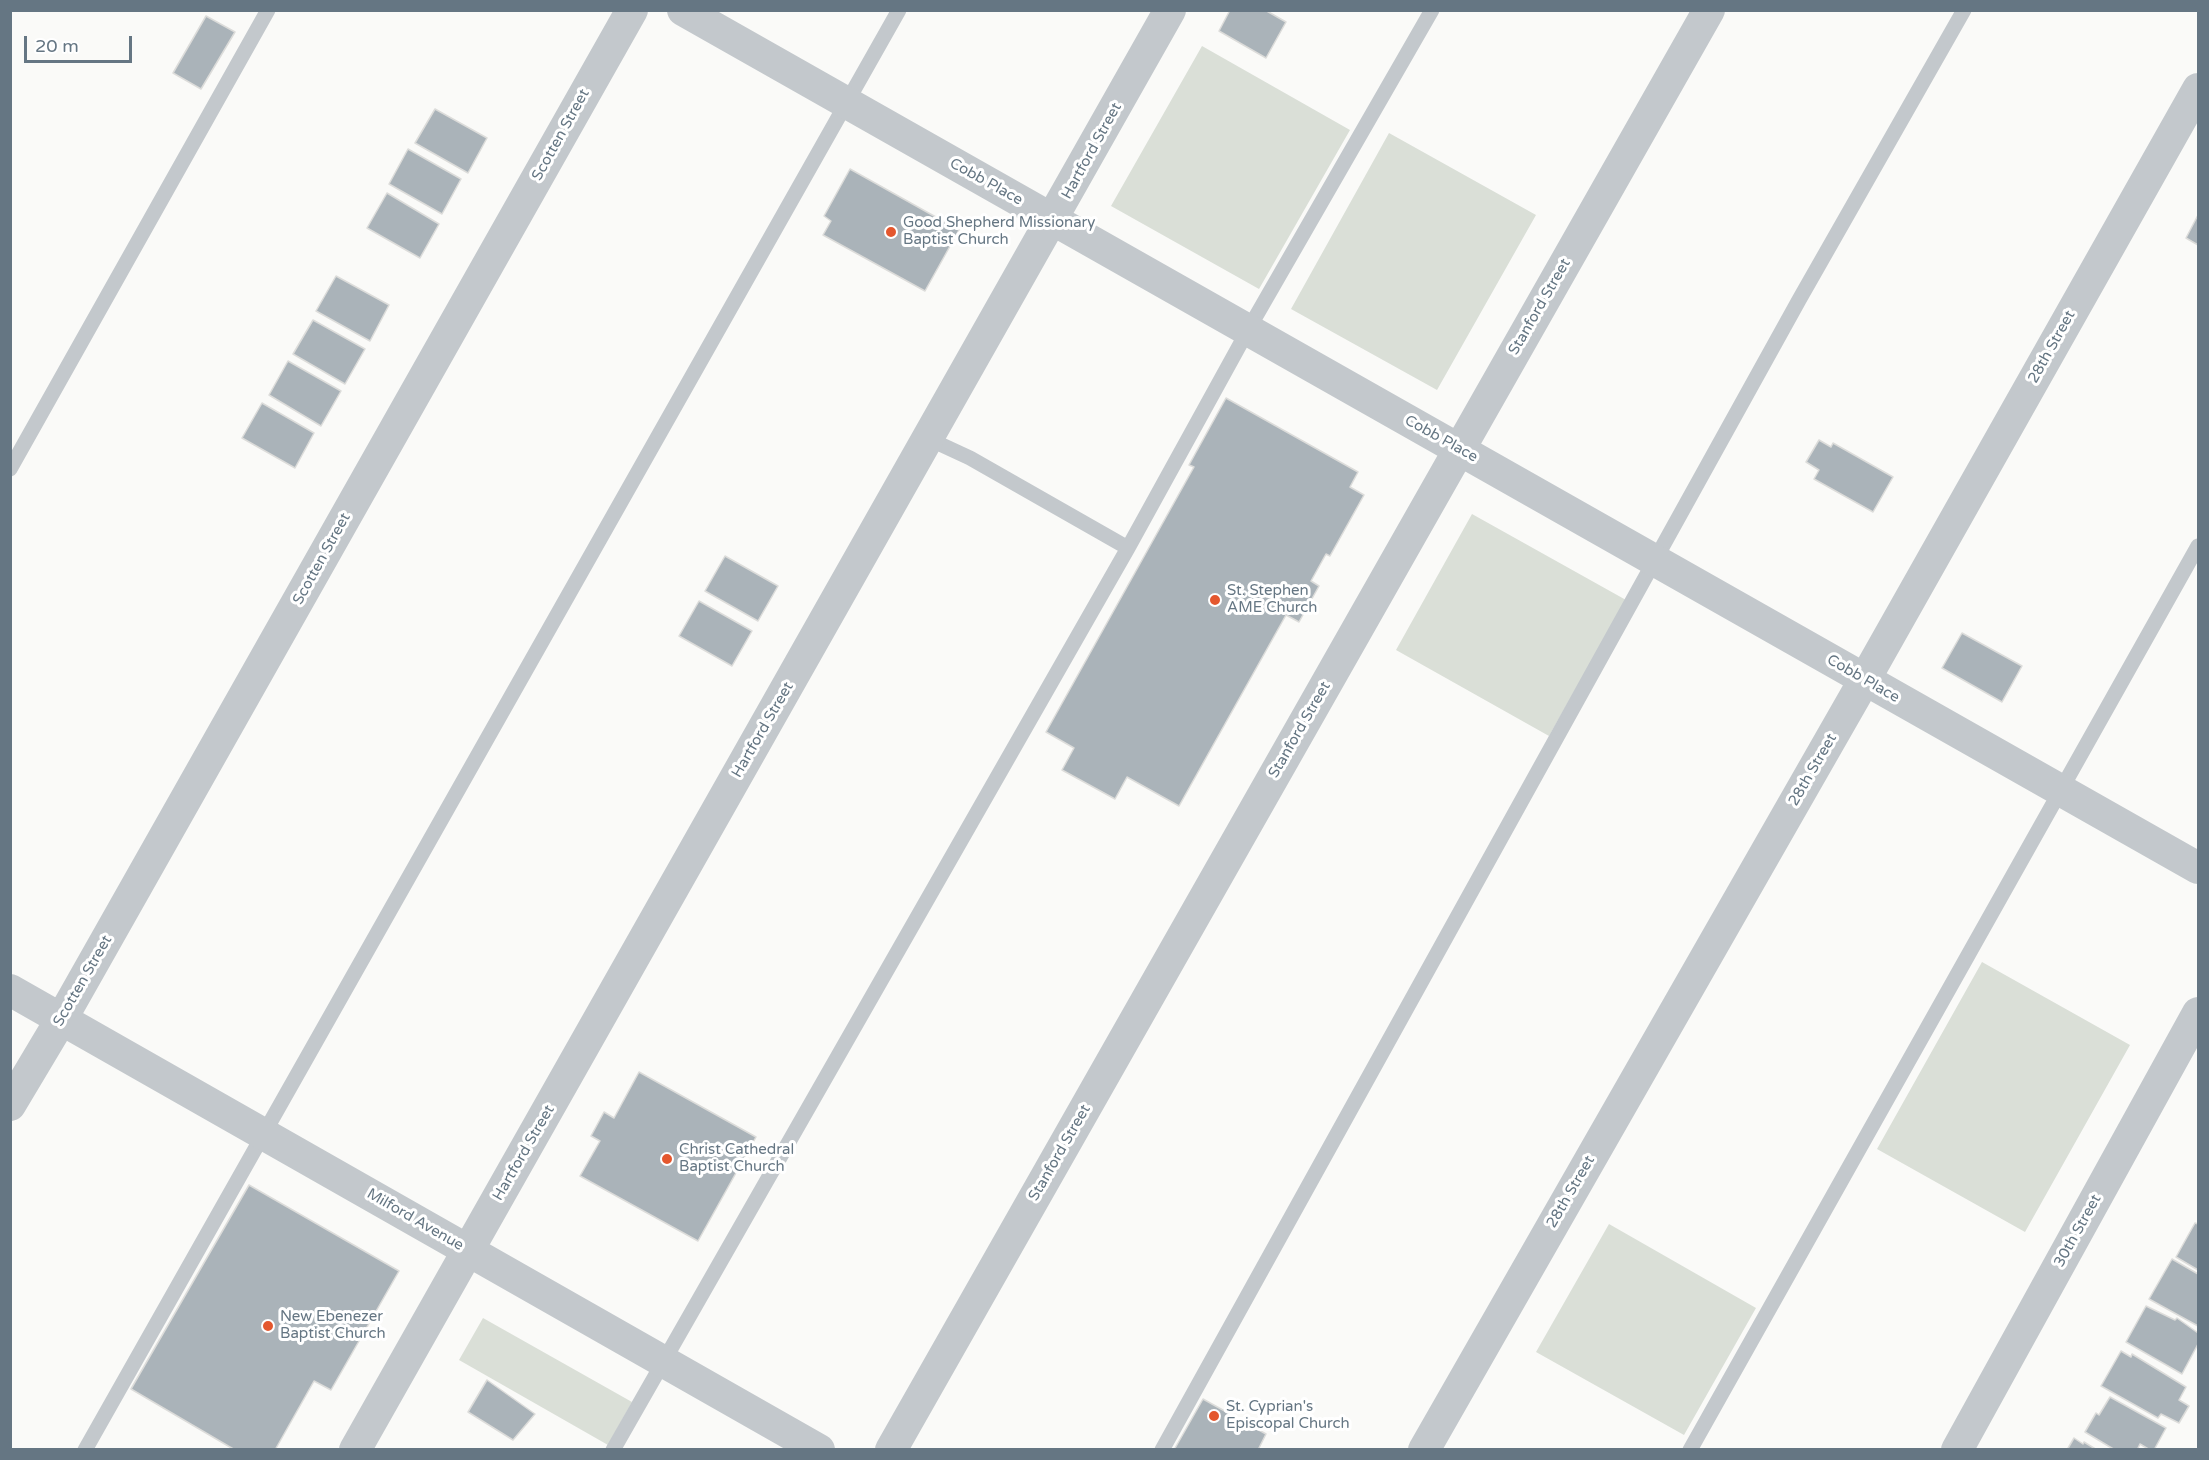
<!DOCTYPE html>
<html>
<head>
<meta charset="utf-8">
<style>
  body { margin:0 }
  #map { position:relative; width:2209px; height:1460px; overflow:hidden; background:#fafaf8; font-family:"Varela Round",sans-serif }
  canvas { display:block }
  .frame { position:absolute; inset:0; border:12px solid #657683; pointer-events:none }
  .scale { position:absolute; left:24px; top:36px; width:108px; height:27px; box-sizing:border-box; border:3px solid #657683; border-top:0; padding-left:8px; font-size:18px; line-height:21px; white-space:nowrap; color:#657683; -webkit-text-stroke:4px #fff; paint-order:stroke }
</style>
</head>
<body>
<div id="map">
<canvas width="2209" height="1460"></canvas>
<div class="frame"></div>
<div class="scale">20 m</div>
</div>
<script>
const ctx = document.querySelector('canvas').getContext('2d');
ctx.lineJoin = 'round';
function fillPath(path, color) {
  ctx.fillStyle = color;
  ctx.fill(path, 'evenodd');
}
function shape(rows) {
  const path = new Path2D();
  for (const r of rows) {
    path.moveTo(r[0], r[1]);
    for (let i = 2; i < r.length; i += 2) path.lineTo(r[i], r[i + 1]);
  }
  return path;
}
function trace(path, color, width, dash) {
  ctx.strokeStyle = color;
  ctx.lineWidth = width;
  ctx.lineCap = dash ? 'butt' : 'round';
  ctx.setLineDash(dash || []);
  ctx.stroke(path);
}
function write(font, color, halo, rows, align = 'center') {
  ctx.font = font + ' "Varela Round",sans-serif';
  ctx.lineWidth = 6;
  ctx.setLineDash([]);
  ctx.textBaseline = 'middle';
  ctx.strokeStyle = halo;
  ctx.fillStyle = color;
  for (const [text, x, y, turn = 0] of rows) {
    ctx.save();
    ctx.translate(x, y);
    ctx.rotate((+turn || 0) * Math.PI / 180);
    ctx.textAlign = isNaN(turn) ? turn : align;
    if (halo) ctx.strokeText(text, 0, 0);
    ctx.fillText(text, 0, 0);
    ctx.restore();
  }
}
fillPath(shape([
  [1202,46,1350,130,1259,289,1111,206],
  [1389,133,1536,215,1437,390,1291,309],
  [1472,514,1626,600,1549,736,1396,650],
  [1982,962,2130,1045,2025,1232,1877,1149],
  [1609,1224,1756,1308,1684,1435,1536,1352],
  [483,1318,632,1402,608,1445,459,1360]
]), '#dadfd7');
const building = shape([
  [1230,10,1265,10,1286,22,1266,58,1219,31,1230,10],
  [206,16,235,32,201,89,173,73,206,16],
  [435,109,487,138,468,173,415,143,435,109],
  [408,149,461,179,442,214,389,184,408,149],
  [850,169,959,230,925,291,823,235,831,221,824,216,850,169],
  [387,193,439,224,420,258,367,228,387,193],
  [2198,215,2198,245,2186,238,2198,215],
  [336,276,389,305,370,341,316,311,336,276],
  [313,320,365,349,345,384,293,354,313,320],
  [288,361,341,391,321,426,269,395,288,361],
  [1226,398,1358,472,1350,487,1364,495,1330,556,1326,554,1311,581,1319,586,1299,622,1286,615,1179,806,1127,777,1115,799,1062,770,1074,748,1046,732,1194,467,1189,465,1226,398],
  [262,403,314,433,295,468,242,438,262,403],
  [1819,440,1831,447,1833,443,1893,477,1873,512,1814,479,1819,470,1806,462,1819,440],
  [725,556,778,586,758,621,705,591,725,556],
  [699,601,752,631,732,666,679,636,699,601],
  [1962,633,2022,666,2002,702,1942,668,1962,633],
  [639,1072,756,1137,698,1241,580,1176,600,1141,591,1136,604,1112,614,1118,639,1072],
  [249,1185,399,1271,331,1390,314,1381,275,1450,235,1450,131,1389,249,1185],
  [2195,1223,2198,1224,2198,1270,2176,1257,2195,1223],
  [2172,1259,2198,1274,2198,1326,2149,1299,2172,1259],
  [2146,1306,2175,1320,2177,1318,2198,1333,2198,1344,2182,1374,2126,1342,2146,1306],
  [2121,1351,2131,1357,2132,1354,2186,1387,2179,1400,2189,1406,2179,1423,2161,1414,2158,1418,2101,1386,2121,1351],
  [487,1380,535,1414,513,1440,468,1412,487,1380],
  [2110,1397,2166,1428,2154,1450,2150,1450,2140,1444,2137,1450,2115,1450,2085,1432,2096,1413,2099,1415,2110,1397],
  [1203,1399,1266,1434,1258,1450,1174,1450,1203,1399],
  [2074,1438,2083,1444,2084,1442,2097,1450,2067,1450,2074,1438]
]);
fillPath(building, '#aab3b9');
trace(building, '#dcdcda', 1.5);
trace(shape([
  [929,439,970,458,1128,548],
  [10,469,268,10],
  [85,1450,899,10],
  [613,1450,1128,548,1248,330,1432,10],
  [1162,1450,1799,300,1964,10],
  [1690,1450,2198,546]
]), '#c3c8cc', 15);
trace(shape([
  [683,10,2198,868],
  [10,990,819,1450],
  [10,1105,62,1018,632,10],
  [355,1450,1170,10],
  [891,1450,1709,10],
  [1424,1450,1865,679,2198,89],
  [1957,1450,2198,1013]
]), '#c3c8cc', 32);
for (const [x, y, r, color] of [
  [891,232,6,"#e4572e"],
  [1215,600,6,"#e4572e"],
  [667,1159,6,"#e4572e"],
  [268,1326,6,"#e4572e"],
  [1214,1416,6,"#e4572e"]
]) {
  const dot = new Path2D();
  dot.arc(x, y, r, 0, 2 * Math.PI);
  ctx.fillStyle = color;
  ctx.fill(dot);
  trace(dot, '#fff', 2);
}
write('15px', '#657683', '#fff', [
  ["Scotten Street",561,135,-61],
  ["Hartford Street",1092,151,-61],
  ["Cobb Place",986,182,29],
  ["Stanford Street",1540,307,-60],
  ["28th Street",2052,347,-61],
  ["Cobb Place",1441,439,29],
  ["Scotten Street",322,559,-61],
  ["Cobb Place",1863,679,30],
  ["Hartford Street",763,730,-60],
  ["Stanford Street",1300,730,-60],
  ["28th Street",1813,770,-60],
  ["Scotten Street",83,981,-60],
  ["Hartford Street",524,1153,-60],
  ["Stanford Street",1060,1153,-60],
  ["28th Street",1571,1192,-60],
  ["Milford Avenue",415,1220,30],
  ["30th Street",2078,1231,-61]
]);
write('15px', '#657683', '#fff', [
  ["Good Shepherd Missionary",903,223],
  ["Baptist Church",903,240],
  ["St. Stephen",1227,591],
  ["AME Church",1227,608],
  ["Christ Cathedral",679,1150],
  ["Baptist Church",679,1167],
  ["New Ebenezer",280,1317],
  ["Baptist Church",280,1334],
  ["St. Cyprian's",1226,1407],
  ["Episcopal Church",1226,1424]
], 'left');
</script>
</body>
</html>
